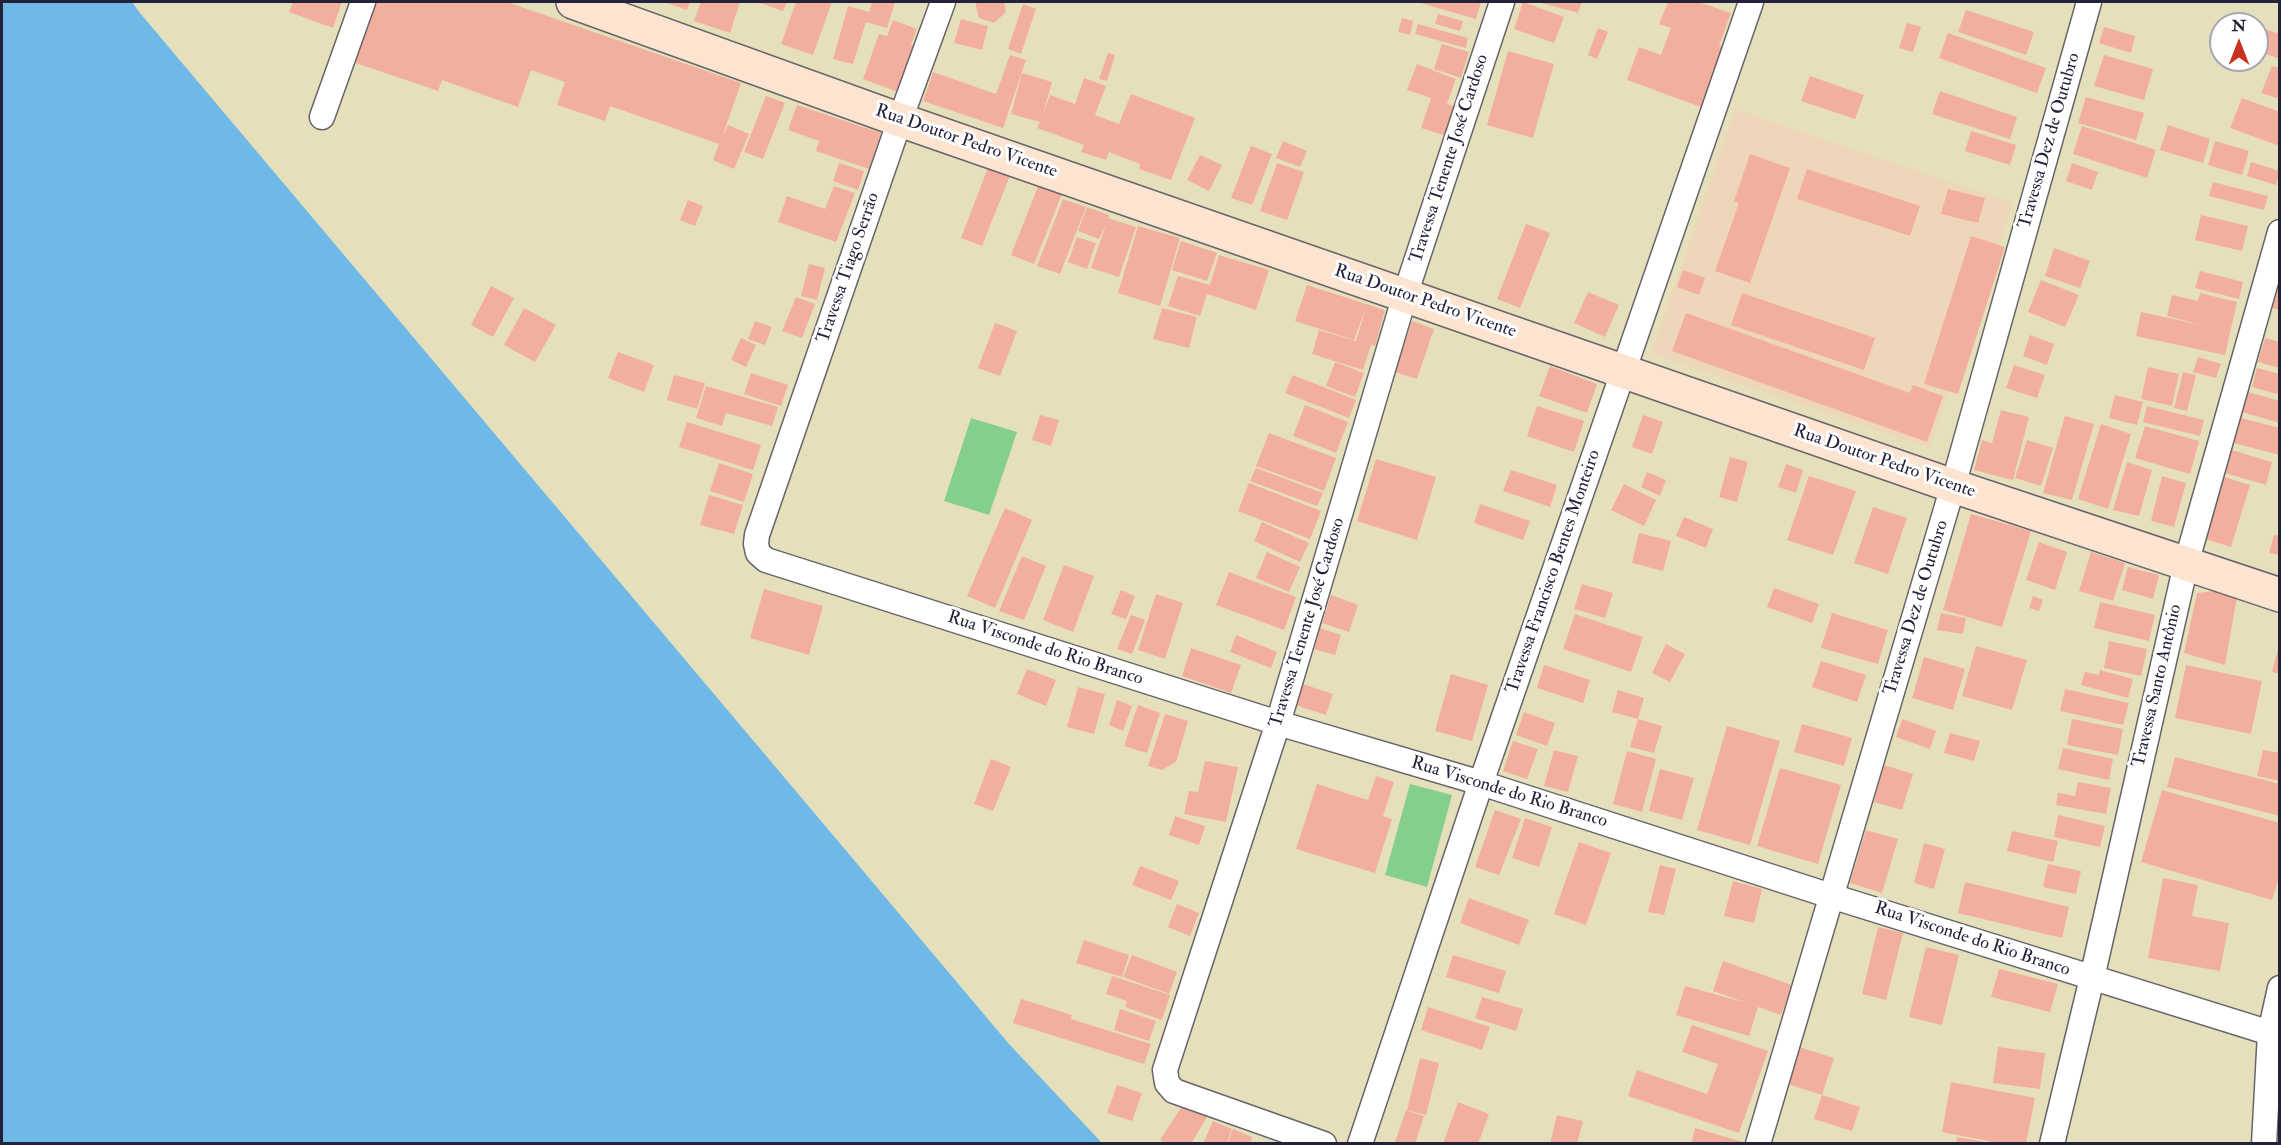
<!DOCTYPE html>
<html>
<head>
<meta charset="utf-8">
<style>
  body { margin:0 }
  #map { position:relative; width:2281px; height:1145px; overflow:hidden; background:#e5e0bb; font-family:"IM FELL Double Pica",serif }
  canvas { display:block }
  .frame { position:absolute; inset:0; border:3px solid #22223b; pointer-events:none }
  .north { position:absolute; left:2209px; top:12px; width:60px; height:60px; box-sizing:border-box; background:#fff; border:2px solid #a7a7b1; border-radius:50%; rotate:0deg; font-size:16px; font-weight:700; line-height:24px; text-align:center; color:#22223b }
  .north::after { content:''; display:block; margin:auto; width:21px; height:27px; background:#c8321e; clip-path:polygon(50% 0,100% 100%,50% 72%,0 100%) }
</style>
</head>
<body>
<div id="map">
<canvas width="2281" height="1145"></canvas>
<div class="frame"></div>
<div class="north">N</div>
</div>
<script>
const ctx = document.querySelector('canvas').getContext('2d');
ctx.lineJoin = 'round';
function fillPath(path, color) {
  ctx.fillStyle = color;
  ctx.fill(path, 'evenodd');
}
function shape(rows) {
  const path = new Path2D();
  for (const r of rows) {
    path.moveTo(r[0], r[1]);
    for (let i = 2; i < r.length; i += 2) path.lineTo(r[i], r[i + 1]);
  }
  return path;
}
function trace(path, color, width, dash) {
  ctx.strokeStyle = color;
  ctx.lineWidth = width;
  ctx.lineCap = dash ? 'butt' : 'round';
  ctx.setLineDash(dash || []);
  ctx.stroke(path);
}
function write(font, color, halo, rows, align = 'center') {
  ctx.font = font + ' "IM FELL Double Pica",serif';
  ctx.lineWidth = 6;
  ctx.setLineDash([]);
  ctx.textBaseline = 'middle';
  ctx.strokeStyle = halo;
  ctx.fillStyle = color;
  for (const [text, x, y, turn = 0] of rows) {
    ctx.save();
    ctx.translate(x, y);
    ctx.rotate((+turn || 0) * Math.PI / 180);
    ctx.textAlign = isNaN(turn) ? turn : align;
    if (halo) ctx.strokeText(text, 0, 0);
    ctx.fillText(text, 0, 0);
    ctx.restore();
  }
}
fillPath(shape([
  [1735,109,2013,203,1929,448,1651,354]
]), '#eed6bb');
fillPath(shape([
  [971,418,1017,432,989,515,944,501],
  [1410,784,1452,795,1427,887,1385,875]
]), '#85cf8c');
fillPath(shape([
  [2,2,132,2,140,13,1009,1044,1102,1143,2,1143]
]), '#6eb9e7');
fillPath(shape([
  [293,2,342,2,333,28,289,12],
  [375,2,507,2,741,83,721,140,728,125,749,134,734,169,713,160,719,144,610,106,605,121,557,105,565,82,531,70,518,107,442,80,438,91,353,62],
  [664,2,690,2,687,10],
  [701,2,740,2,730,33,694,21],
  [757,2,787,2,783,11],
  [796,2,832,2,813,55,781,44],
  [872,2,895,2,887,28,866,22,853,64,833,59,848,6,869,12],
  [975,2,1004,2,1006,12,994,23,979,18],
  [1417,2,1481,2,1476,19],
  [1523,2,1564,17,1554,43,1514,29],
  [1538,2,1582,2,1578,13],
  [1668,2,1698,2,1731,13,1719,46,1722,47,1701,107,1627,80,1639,47,1661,55,1671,28,1659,24],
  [1023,4,1036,9,1021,54,1008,49],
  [1966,10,2034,32,2026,55,1958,32],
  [1438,14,1463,21,1460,31,1435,24],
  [2228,16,2250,24,2225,24],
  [1402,18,1413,21,1410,35,1398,32],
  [961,19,988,26,982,50,954,43],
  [893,20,917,29,911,45,915,46,898,92,863,79,879,34,887,36],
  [1907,23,1921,27,1913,52,1899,48],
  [1418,24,1468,38,1466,48,1415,34],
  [2257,26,2280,34,2280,59,2257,51],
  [2104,27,2135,36,2131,53,2099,43],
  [1598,28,1608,32,1597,59,1588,55],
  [1948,33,2046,68,2037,93,1939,58],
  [1442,44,1469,52,1461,78,1434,69],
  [1508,51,1554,64,1533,138,1487,125],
  [1108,53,1115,55,1107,81,1099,79],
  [1010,55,1026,60,1003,128,923,101,933,72,996,94],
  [2104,55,2153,69,2144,100,2094,86],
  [1417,64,1456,79,1447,104,1459,108,1450,137,1421,128,1431,98,1407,90],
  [2272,66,2280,68,2280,99,2261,93],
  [1022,73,1052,82,1043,114,1050,95,1075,104,1084,78,1106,86,1095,115,1119,124,1131,94,1195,118,1171,180,1139,169,1140,164,1109,152,1106,160,1081,152,1084,145,1037,128,1040,122,1011,114],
  [1810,76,1864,95,1855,119,1801,101],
  [1940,91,2017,117,2010,139,1932,114],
  [766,96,785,103,763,159,744,152],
  [2086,97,2144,113,2136,140,2078,123],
  [2242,98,2280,112,2280,146,2230,128],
  [797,105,881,133,869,169,816,151,819,141,788,130],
  [2168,125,2210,139,2203,163,2160,150],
  [2082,126,2156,150,2147,178,2073,154],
  [1971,131,2016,145,2010,165,1965,151],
  [1283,141,1307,151,1300,167,1276,158],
  [2215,141,2249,151,2242,175,2208,165],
  [1251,146,1272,154,1252,205,1231,198],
  [1750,154,1790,168,1750,283,1715,271,1739,203,1734,201],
  [1200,155,1222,165,1209,191,1187,180],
  [2251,162,2280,171,2276,185,2247,176],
  [839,163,864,171,858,190,833,181],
  [1277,163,1304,172,1287,220,1260,211],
  [2072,163,2098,172,2092,190,2066,181],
  [989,165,1011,173,982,246,961,238],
  [1807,169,1920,206,1910,236,1797,199],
  [2213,182,2268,196,2264,210,2209,196],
  [1039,184,1062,194,1034,264,1011,255],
  [834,186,855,193,836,242,778,222,787,196,825,209],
  [1948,189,1985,198,1978,223,1941,214],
  [1063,199,1086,207,1060,274,1037,266],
  [688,200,703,206,695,226,680,220],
  [1087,207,1109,215,1108,218,1136,227,1119,277,1091,268,1106,225,1099,239,1078,231],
  [2201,215,2248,226,2242,251,2195,240],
  [1526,224,1550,233,1520,308,1497,299],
  [1138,226,1180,238,1160,306,1118,293],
  [1971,236,2005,247,1958,394,1924,384],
  [1077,237,1096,243,1087,269,1068,262],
  [1181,241,1217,253,1207,281,1172,270],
  [2054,248,2090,261,2080,288,2045,276],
  [1219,255,1269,270,1256,310,1207,294,1200,316,1168,306,1178,276,1210,285],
  [809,264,825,268,817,300,801,296],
  [1683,270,1705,278,1699,295,1677,287],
  [2200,271,2243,282,2239,299,2195,288],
  [2041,280,2079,295,2065,327,2028,312],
  [2279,284,2280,284,2280,310,2272,308],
  [1307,285,1385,310,1375,346,1371,345,1363,370,1312,354,1319,330,1359,342,1356,341,1366,308,1354,340,1295,321],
  [491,286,514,298,493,337,471,325],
  [1588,292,1619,305,1605,337,1574,323],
  [1742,293,1875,338,1864,370,1731,325],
  [2200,293,2237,302,2225,355,2136,336,2141,312,2202,325,2167,316,2172,295,2198,301],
  [796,297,815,304,802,338,782,331],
  [524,308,556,325,535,362,504,345],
  [1162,308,1197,317,1189,348,1153,339],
  [1686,313,1910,393,1913,385,1943,396,1927,442,1672,351],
  [755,321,772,327,765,345,748,339],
  [1412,321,1434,329,1417,379,1395,372],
  [995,323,1017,331,1000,376,978,368],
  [2030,335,2054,344,2047,365,2023,356],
  [741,338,756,345,746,367,731,360],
  [2265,338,2280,342,2280,368,2258,362],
  [618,352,654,365,644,392,608,378],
  [2198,357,2221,364,2216,378,2193,372],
  [1335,362,1364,373,1355,397,1326,386],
  [2014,365,2045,375,2037,398,2006,388],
  [1550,366,1597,384,1587,413,1539,396],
  [2148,367,2179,374,2172,406,2141,399],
  [2257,368,2280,374,2280,395,2252,387],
  [2183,372,2196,375,2187,411,2174,408],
  [751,373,788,385,781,406,744,394],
  [674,375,705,383,697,409,667,400],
  [1293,375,1356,400,1349,418,1285,393],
  [706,386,778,407,772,426,726,413,722,426,696,418],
  [2248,392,2280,401,2280,423,2242,412],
  [2115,395,2143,402,2137,425,2109,418],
  [1305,405,1348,422,1336,453,1293,436],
  [1537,406,1584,421,1574,452,1527,436],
  [2147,406,2204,420,2200,436,2143,422],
  [2001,410,2029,417,2013,480,1974,470,1982,440,1992,443],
  [1040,415,1059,420,1051,446,1032,440],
  [1643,415,1663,422,1652,454,1632,447],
  [2065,416,2094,424,2072,500,2043,493],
  [2237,417,2280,428,2280,455,2230,442],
  [687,422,761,445,753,470,679,447],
  [2101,424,2131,434,2108,509,2078,499],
  [2145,426,2199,441,2190,474,2135,458],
  [1269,433,1336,458,1324,491,1256,466],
  [2027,440,2053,448,2041,486,2015,478],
  [2232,450,2272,462,2266,485,2225,473],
  [1730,457,1748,462,1737,502,1719,497],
  [1376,459,1436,477,1417,540,1357,521],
  [2127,462,2152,470,2139,516,2113,510],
  [719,463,753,474,744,502,710,491],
  [1786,464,1803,470,1796,493,1778,487],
  [1256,468,1323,493,1317,506,1250,481],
  [1511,470,1557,485,1550,507,1503,491],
  [1647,472,1666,480,1660,496,1641,487],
  [1809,476,1856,491,1833,555,1787,540],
  [2162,476,2186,483,2174,527,2151,521],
  [2221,476,2250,485,2231,547,2202,538],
  [1249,483,1321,511,1310,539,1238,511],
  [1624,484,1656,500,1644,526,1611,510],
  [709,495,743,505,734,534,700,525],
  [1480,504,1530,521,1523,540,1474,523],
  [1873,507,1907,518,1888,574,1854,563],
  [1005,508,1032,520,995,608,967,596],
  [1971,514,2031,531,2002,627,1943,610],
  [1684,517,1713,529,1706,548,1676,536],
  [1262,522,1309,543,1300,562,1254,541],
  [1639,533,1671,541,1663,571,1632,563],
  [2274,535,2280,536,2280,555,2269,553],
  [2039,542,2067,552,2055,590,2026,580],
  [1267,552,1300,567,1289,592,1256,578],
  [2091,552,2125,563,2113,601,2079,591],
  [1022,556,1046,566,1024,620,999,611],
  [1064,565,1094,576,1073,632,1043,620],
  [2128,567,2159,575,2153,599,2122,590],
  [1229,572,1296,597,1284,630,1216,605],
  [1582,584,1613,593,1605,618,1574,609],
  [1774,588,1819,604,1812,623,1767,607],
  [764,589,823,606,809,655,750,638],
  [1121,590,1135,596,1126,619,1111,614],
  [2214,591,2237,597,2225,665,2184,653,2197,593],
  [1156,594,1183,603,1165,659,1138,650],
  [1331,595,1358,605,1349,632,1322,623],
  [2033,596,2043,600,2039,611,2029,608],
  [2100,602,2155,615,2149,641,2094,628],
  [1832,613,1888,630,1878,664,1821,648],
  [1941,613,1966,618,1963,634,1937,630],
  [1575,614,1643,637,1631,672,1563,649],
  [1131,615,1145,620,1132,654,1117,649],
  [1320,628,1341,635,1335,655,1314,649],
  [1236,635,1277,652,1271,668,1230,652],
  [2109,641,2147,649,2141,676,2104,668],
  [2280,642,2280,674,2272,672],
  [1666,644,1685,654,1670,682,1652,673],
  [1976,646,2027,660,2012,710,1962,696],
  [1191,648,1241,665,1231,693,1182,676],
  [1924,657,1965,669,1953,710,1912,698],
  [1821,661,1866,675,1857,702,1812,687],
  [1544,665,1590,680,1583,703,1537,688],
  [2186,665,2262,681,2251,734,2175,718],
  [1027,669,1056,680,1046,706,1017,694],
  [2100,670,2133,679,2128,698,2081,685,2085,672,2099,675],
  [1451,674,1488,685,1472,741,1435,731],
  [1303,684,1333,694,1326,715,1295,705],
  [1078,687,1105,694,1094,734,1067,727],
  [2065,689,2129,703,2123,725,2060,711],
  [1618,690,1644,698,1638,719,1612,712],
  [1117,700,1132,706,1123,731,1109,725],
  [1138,705,1160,713,1147,753,1124,746],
  [1524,712,1555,723,1547,746,1516,735],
  [1165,714,1188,721,1176,762,1162,770,1148,766],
  [1638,719,1662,726,1654,753,1630,747],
  [1902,719,1936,731,1930,749,1896,737],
  [2072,719,2123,729,2118,755,2067,745],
  [1802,724,1852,738,1844,766,1794,752],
  [1727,726,1780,741,1750,845,1697,830],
  [1950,733,1980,741,1974,761,1944,753],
  [1513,741,1538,749,1527,779,1503,771],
  [2063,748,2113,759,2109,780,2058,769],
  [1554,750,1578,756,1568,792,1544,786],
  [2263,750,2280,753,2280,781,2257,776],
  [1627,751,1656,759,1642,812,1613,804],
  [2175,757,2280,784,2280,816,2167,787],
  [991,759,1011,767,993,811,974,804],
  [1205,761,1238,767,1226,822,1184,814,1189,791,1198,792],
  [1884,765,1913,774,1902,810,1874,802],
  [1780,768,1841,785,1818,864,1757,846],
  [1660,769,1694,778,1682,820,1649,811],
  [1376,776,1394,782,1383,816,1392,819,1375,873,1296,849,1317,784,1368,800],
  [2078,782,2111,788,2106,814,2056,805,2058,793,2075,796],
  [2162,790,2280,823,2280,874,2272,900,2141,862],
  [1495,810,1521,819,1499,875,1475,867],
  [2058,815,2105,826,2100,847,2054,837],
  [1175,816,1205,826,1199,845,1169,835],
  [1525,818,1552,827,1539,867,1512,858],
  [1866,830,1898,839,1882,893,1850,883],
  [2012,831,2058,841,2053,862,2007,851],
  [1579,842,1611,853,1586,925,1554,914],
  [1924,843,1945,849,1934,889,1914,883],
  [2048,864,2081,871,2076,894,2043,887],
  [1660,865,1676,869,1664,915,1648,912],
  [1140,866,1179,881,1171,900,1132,885],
  [2163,878,2198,885,2192,916,2229,923,2220,971,2148,958],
  [1733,881,1762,889,1754,923,1724,916],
  [1965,882,2069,907,2062,938,1958,913],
  [1469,898,1529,920,1519,945,1460,923],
  [1177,904,1199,913,1190,936,1168,927],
  [1878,927,1903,933,1886,1000,1862,994],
  [1084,940,1129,955,1122,977,1076,963],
  [1926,947,1959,955,1942,1025,1909,1017],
  [1132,955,1177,972,1169,994,1123,977],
  [1453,955,1506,971,1499,993,1446,977],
  [1723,961,1792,985,1781,1015,1758,1007,1749,1036,1676,1015,1685,986,1747,1003,1713,991],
  [1999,969,2058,984,2050,1012,1991,997],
  [1112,976,1170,995,1162,1020,1125,1007,1127,1001,1106,994],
  [1482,997,1523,1009,1516,1031,1475,1018],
  [1021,999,1072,1015,1071,1019,1151,1044,1144,1064,1013,1023],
  [1428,1007,1490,1027,1482,1050,1421,1030],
  [1120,1009,1156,1021,1149,1041,1114,1030],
  [1692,1025,1768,1051,1739,1133,1628,1096,1637,1070,1707,1094,1718,1064,1682,1052],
  [1799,1047,1834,1058,1822,1095,1788,1084],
  [1998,1047,2045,1053,2040,1089,1993,1083],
  [1420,1058,1439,1063,1426,1115,1407,1110],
  [1951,1082,2035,1098,2026,1144,2003,1144,1942,1132],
  [1117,1085,1142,1093,1132,1121,1107,1113],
  [1822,1095,1860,1107,1852,1131,1814,1119],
  [1458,1102,1489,1114,1478,1144,1443,1144],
  [1184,1103,1207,1117,1191,1144,1167,1144,1160,1140],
  [1406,1110,1424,1116,1415,1144,1395,1142],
  [1557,1115,1583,1121,1577,1144,1550,1144],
  [1213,1121,1232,1129,1226,1144,1203,1144],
  [1695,1128,1743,1142,1742,1144,1691,1144],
  [1233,1129,1252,1137,1250,1144,1227,1144],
  [1957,1137,1985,1142,1985,1144,1956,1144]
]), '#f3af9e');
const street = shape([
  [943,2,900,120,757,535,756,544,758,553,766,560,1278,723,1481,783,1831,896,2280,1036],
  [322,117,363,2],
  [1324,1144,1174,1091,1167,1083,1165,1070,1278,723,1405,295,1502,2],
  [1360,1144,1481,783,1751,2],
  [1758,1144,1953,486,2089,2],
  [2052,1144,2092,978,2186,564,2280,232],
  [2264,1144,2270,1033,2280,988]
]);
const secondary = shape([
  [573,2,900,120,1953,486,2280,595]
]);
trace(street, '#666468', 27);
trace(secondary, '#666468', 36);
trace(street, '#fff', 24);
trace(secondary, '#fde4d1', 33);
write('18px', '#22223b', '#fff', [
  ["Travessa Dez de Outubro",2050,141,-74],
  ["Rua Doutor Pedro Vicente",966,142,19],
  ["Travessa Tenente José Cardoso",1450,159,-72],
  ["Travessa Tiago Serrão",849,268,-71],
  ["Rua Doutor Pedro Vicente",1425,302,19],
  ["Rua Doutor Pedro Vicente",1884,462,19],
  ["Travessa Francisco Bentes Monteiro",1554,572,-71],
  ["Travessa Dez de Outubro",1917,608,-73],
  ["Travessa Tenente José Cardoso",1308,623,-73],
  ["Rua Visconde do Rio Branco",1045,649,18],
  ["Travessa Santo Antônio",2158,686,-77],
  ["Rua Visconde do Rio Branco",1509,793,17],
  ["Rua Visconde do Rio Branco",1972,940,18]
]);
</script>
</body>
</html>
